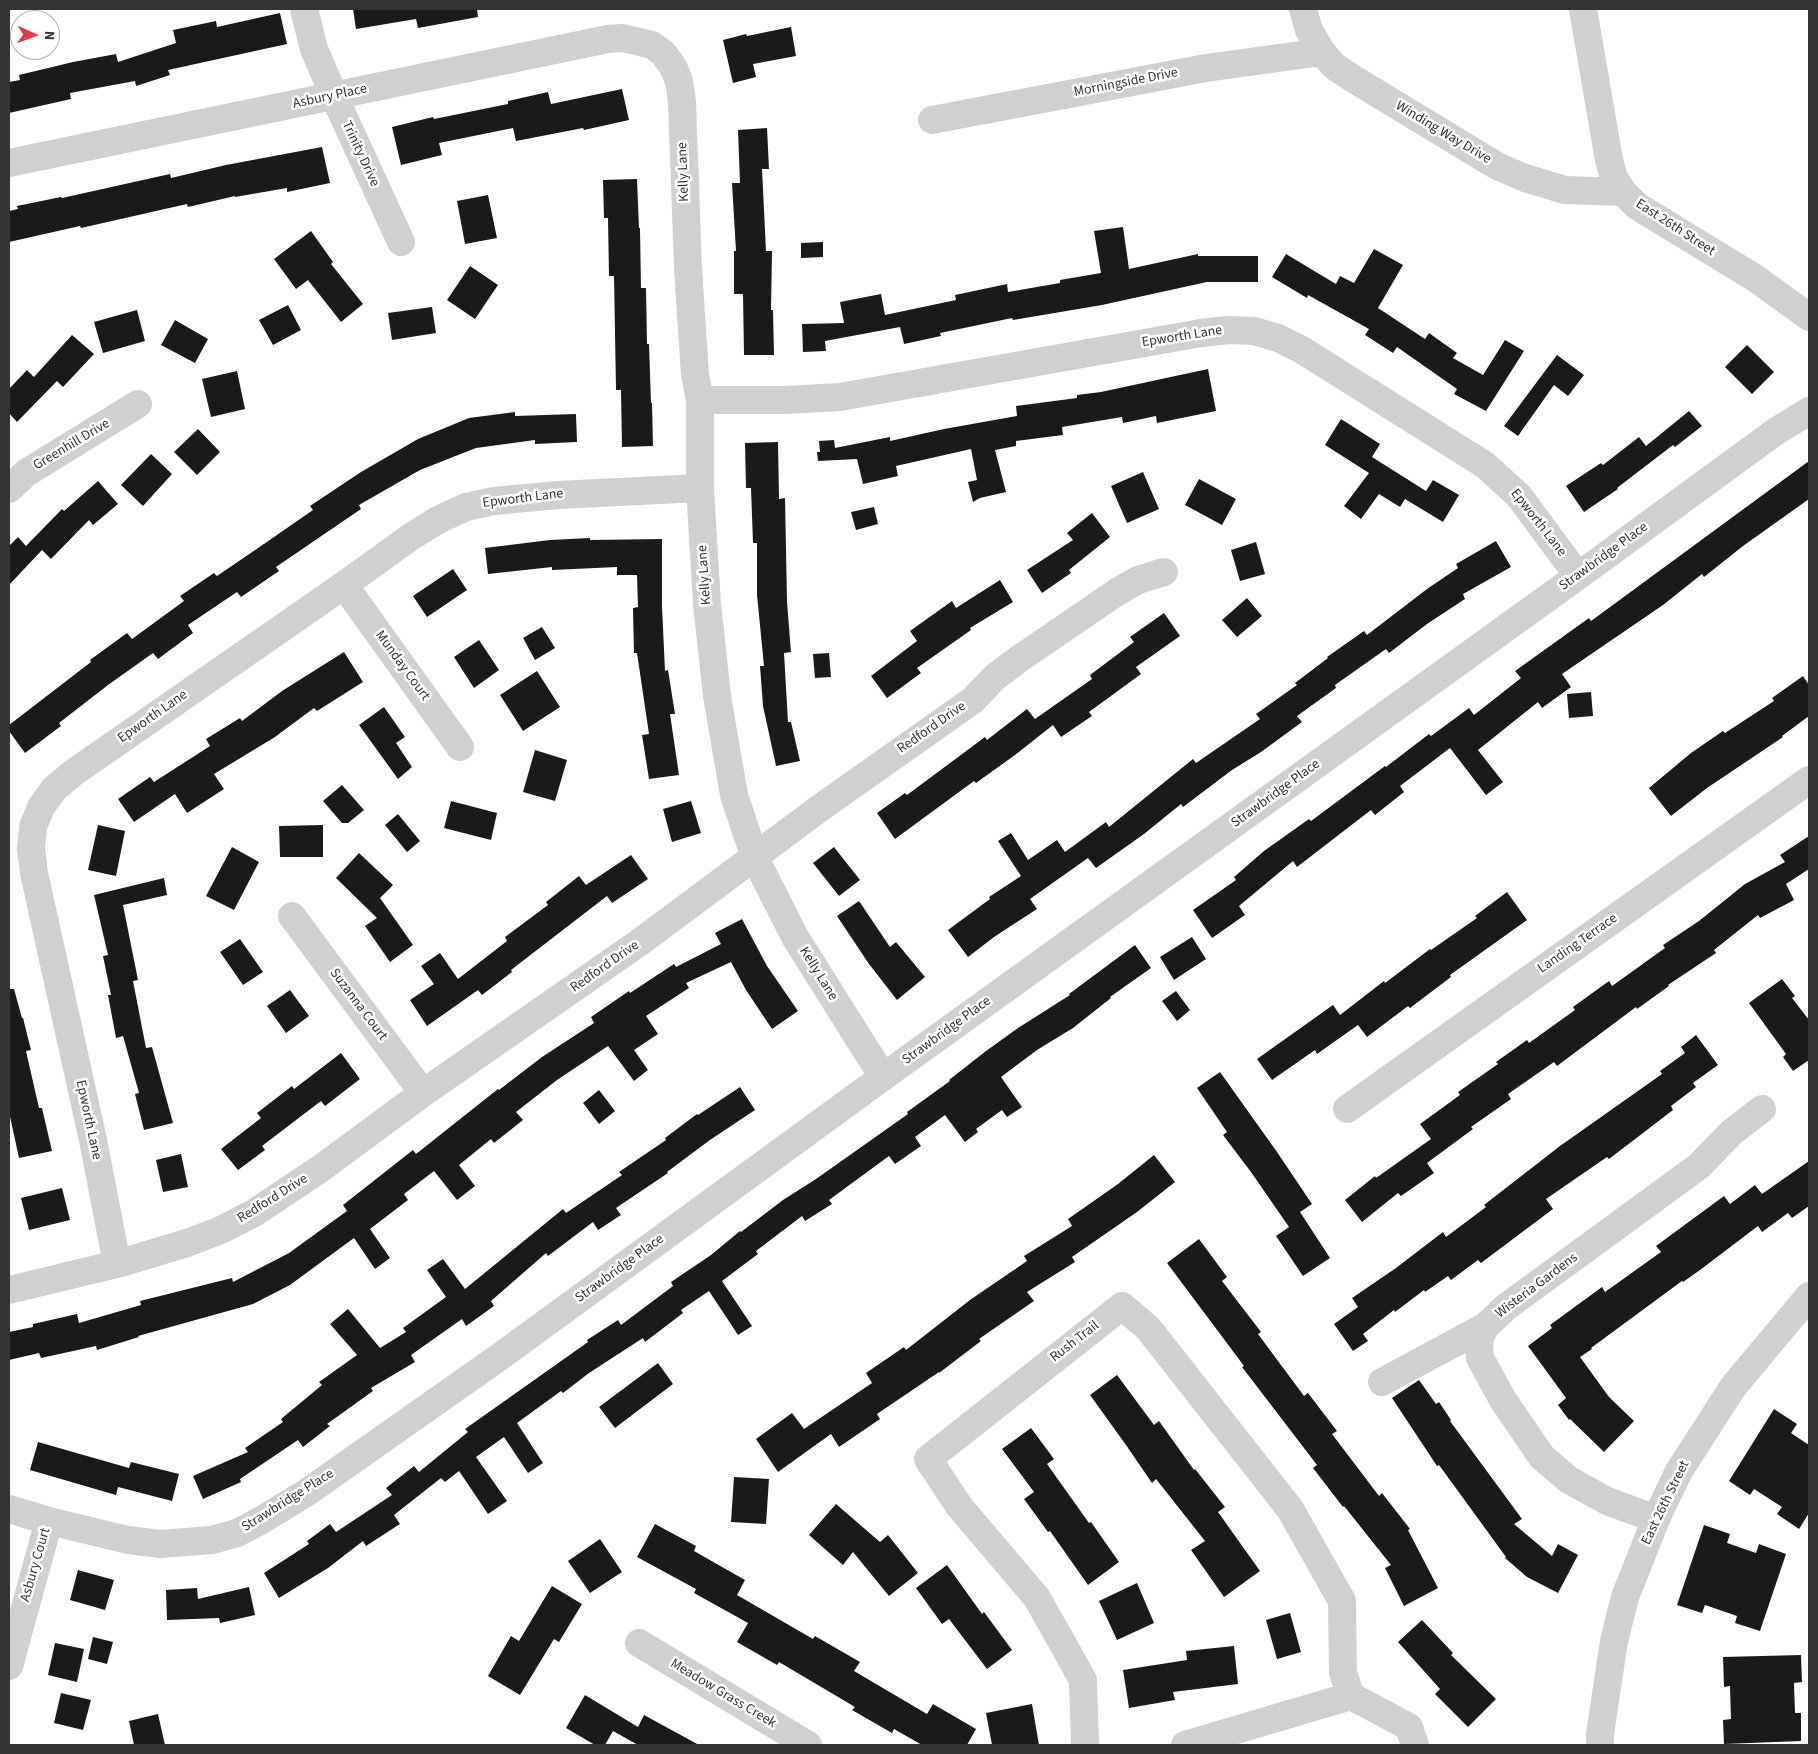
<!DOCTYPE html>
<html>
<head>
<meta charset="utf-8">
<style>
  body { margin:0 }
  #map { position:relative; width:1818px; height:1754px; overflow:hidden; background:#fff; font-family:"Source Sans 3",sans-serif }
  canvas { display:block }
  .frame { position:absolute; inset:0; border:10px solid #333; pointer-events:none }
  .north { position:absolute; left:10px; top:10px; width:50px; height:50px; box-sizing:border-box; background:#fff; border:1px solid #adadad; border-radius:50%; rotate:92deg; font-size:14px; font-weight:700; line-height:20px; text-align:center; color:#333 }
  .north::after { content:''; display:block; margin:auto; width:18px; height:22px; background:#e63946; clip-path:polygon(50% 0,100% 100%,50% 72%,0 100%) }
</style>
</head>
<body>
<div id="map">
<canvas width="1818" height="1754"></canvas>
<div class="frame"></div>
<div class="north">N</div>
</div>
<script>
const ctx = document.querySelector('canvas').getContext('2d');
ctx.lineJoin = 'round';
function fillPath(path, color) {
  ctx.fillStyle = color;
  ctx.fill(path, 'evenodd');
}
function shape(rows) {
  const path = new Path2D();
  for (const r of rows) {
    path.moveTo(r[0], r[1]);
    for (let i = 2; i < r.length; i += 2) path.lineTo(r[i], r[i + 1]);
  }
  return path;
}
function trace(path, color, width, dash) {
  ctx.strokeStyle = color;
  ctx.lineWidth = width;
  ctx.lineCap = dash ? 'butt' : 'round';
  ctx.setLineDash(dash || []);
  ctx.stroke(path);
}
function write(font, color, halo, rows, align = 'center') {
  ctx.font = font + ' "Source Sans 3",sans-serif';
  ctx.lineWidth = 5;
  ctx.setLineDash([]);
  ctx.textBaseline = 'middle';
  ctx.strokeStyle = halo;
  ctx.fillStyle = color;
  for (const [text, x, y, turn = 0] of rows) {
    ctx.save();
    ctx.translate(x, y);
    ctx.rotate((+turn || 0) * Math.PI / 180);
    ctx.textAlign = isNaN(turn) ? turn : align;
    if (halo) ctx.strokeText(text, 0, 0);
    ctx.fillText(text, 0, 0);
    ctx.restore();
  }
}
fillPath(shape([
  [353,9,477,9,478,17,418,28,416,19,356,29],
  [280,13,287,44,168,70,170,75,136,86,135,81,70,93,71,99,9,113,9,82,20,80,19,75,73,62,116,54,118,62,176,43,173,30,216,21,217,27],
  [791,27,796,56,753,64,756,77,733,83,723,40,746,34,747,36],
  [622,89,629,120,584,130,583,128,516,141,513,128,439,143,442,155,401,165,392,127,433,117,434,119,508,104,508,101,548,92,551,104],
  [767,128,769,169,762,169,766,251,772,251,771,310,773,310,774,355,744,355,743,294,734,294,734,251,736,251,732,183,740,183,738,130],
  [322,147,330,183,287,192,287,188,235,197,235,196,188,207,187,204,81,228,80,226,9,242,9,211,18,209,17,206,61,197,62,198,170,174,171,178,226,165],
  [637,179,639,228,640,228,641,288,646,288,647,344,649,344,651,403,652,403,653,446,622,447,621,390,616,390,614,276,609,276,608,218,604,218,603,180],
  [488,195,497,238,465,244,457,201],
  [1123,227,1129,269,1198,254,1198,256,1258,256,1258,282,1207,282,1102,305,1013,320,1012,318,940,333,941,336,904,344,900,327,825,341,826,351,803,352,802,324,844,323,840,302,881,294,885,315,956,300,955,295,1007,284,1008,292,1060,283,1060,280,1101,273,1094,231],
  [311,231,333,262,331,264,363,304,341,322,308,280,296,289,274,259],
  [823,242,823,257,801,258,801,243],
  [1374,249,1403,265,1378,308,1425,339,1429,333,1457,353,1453,358,1483,375,1505,340,1524,351,1486,411,1454,394,1457,389,1397,347,1393,353,1365,335,1369,329,1308,295,1307,298,1272,277,1286,254,1336,284,1340,276,1354,283],
  [470,266,498,285,475,319,447,300],
  [288,305,301,330,273,345,259,320],
  [432,307,436,333,392,340,388,313],
  [137,310,145,341,103,353,94,322],
  [175,320,208,339,195,363,161,345],
  [72,335,94,354,63,387,57,381,17,422,9,413,9,389,27,370,34,377],
  [1747,345,1774,372,1752,394,1725,367],
  [1557,355,1584,375,1568,396,1554,385,1518,436,1504,426],
  [1208,369,1216,411,1157,423,1156,416,1123,423,1122,417,1062,427,1063,435,1016,441,1016,446,995,450,1006,492,980,498,973,502,968,482,977,480,971,449,896,466,898,476,863,484,857,459,818,461,817,452,820,452,819,441,834,440,835,448,890,437,890,441,944,429,1017,416,1016,406,1077,398,1077,395,1101,392],
  [237,371,245,409,211,417,202,379],
  [1689,411,1702,426,1675,447,1673,445,1617,488,1618,489,1584,512,1566,486,1601,463,1603,465,1639,437,1646,446],
  [515,412,515,416,576,414,577,442,535,444,535,440,476,448,420,470,359,505,361,509,276,567,279,571,241,597,237,592,188,625,193,633,158,659,153,653,108,685,59,723,61,726,25,753,9,731,9,725,91,662,90,660,127,633,132,639,184,601,180,596,214,573,217,576,261,546,313,510,310,506,361,472,418,439,469,418],
  [1341,419,1380,444,1372,457,1426,491,1433,480,1459,495,1443,522,1405,499,1400,507,1379,494,1361,519,1344,506,1369,473,1325,445],
  [198,429,220,452,197,475,174,452],
  [778,442,779,499,785,498,787,602,791,652,784,653,788,722,791,722,800,761,776,766,763,706,760,666,764,666,757,595,757,543,753,543,751,488,746,488,745,443],
  [151,454,172,474,143,506,121,485],
  [1809,461,1809,499,1743,546,1704,577,1702,574,1663,605,1562,674,1571,687,1542,708,1538,702,1478,750,1503,782,1486,795,1450,748,1400,786,1404,792,1375,815,1371,810,1297,867,1293,861,1239,906,1245,915,1212,938,1193,910,1236,880,1234,877,1264,851,1309,819,1311,821,1385,766,1386,767,1429,734,1431,736,1469,708,1474,715,1521,678,1515,671,1589,618,1591,621],
  [1143,472,1159,509,1127,523,1111,486],
  [1199,479,1236,499,1222,525,1185,505],
  [98,481,118,504,93,525,89,520,51,559,42,550,9,585,9,546,18,537,26,546,62,509,64,511],
  [874,507,878,524,856,530,851,512],
  [1092,513,1110,537,1069,570,1071,573,1042,593,1027,570,1073,540,1067,533],
  [590,538,590,540,662,539,662,607,665,671,668,670,675,714,670,714,679,775,649,779,642,735,649,734,637,653,634,653,633,608,638,607,637,575,617,575,617,567,552,570,552,567,488,574,485,548,550,540],
  [1496,541,1511,567,1463,594,1465,599,1427,624,1389,653,1386,649,1335,685,1336,688,1297,716,1302,722,1261,752,1232,770,1183,807,1181,804,1144,834,1096,868,1088,858,1030,899,1037,909,994,937,968,957,948,930,990,899,989,897,1021,876,998,841,1011,833,1028,860,1057,840,1065,852,1106,822,1109,827,1193,759,1196,763,1260,719,1256,714,1297,685,1295,683,1328,658,1327,657,1364,631,1367,635,1427,589,1458,568,1456,564],
  [1256,542,1265,574,1240,581,1231,550],
  [453,569,467,590,427,617,413,596],
  [1000,580,1013,602,970,628,971,630,917,668,921,673,887,698,871,676,917,641,910,631,952,601,956,608],
  [1247,598,1262,616,1237,637,1222,620],
  [1164,613,1180,636,1136,667,1141,674,1089,712,1092,716,1061,737,1053,725,1015,755,976,783,974,781,895,839,877,813,905,793,907,795,985,737,987,740,1027,709,1035,719,1092,679,1090,675,1134,642,1130,637],
  [542,627,555,648,535,660,523,638],
  [479,640,499,670,474,688,454,657],
  [344,652,363,682,317,711,314,708,275,737,214,774,224,789,187,813,175,794,134,822,118,799,150,777,154,782,210,746,206,739,240,718,242,721,282,691],
  [829,653,831,677,815,678,813,654],
  [537,671,560,707,523,731,500,695],
  [1803,676,1809,685,1809,716,1782,736,1783,737,1707,788,1671,816,1649,788,1691,753,1723,731,1725,733,1774,701,1772,698],
  [1591,692,1593,716,1569,718,1567,694],
  [384,707,405,737,396,743,412,767,398,779,359,725],
  [535,750,567,760,555,801,523,792],
  [342,785,364,810,348,823,342,823,323,801],
  [451,801,497,813,491,840,444,828],
  [691,801,701,833,672,842,663,809],
  [398,814,420,841,407,852,385,825],
  [98,825,125,831,116,876,88,870],
  [323,825,323,857,280,857,279,826],
  [1809,836,1809,869,1786,884,1794,900,1760,918,1758,915,1714,950,1716,953,1668,985,1669,986,1637,1009,1636,1007,1557,1066,1554,1062,1508,1094,1511,1099,1471,1127,1473,1129,1427,1163,1434,1173,1401,1196,1398,1193,1362,1222,1345,1200,1375,1176,1376,1178,1431,1139,1420,1124,1460,1095,1458,1092,1498,1064,1496,1062,1527,1040,1529,1043,1575,1010,1573,1007,1609,981,1612,986,1665,948,1663,945,1699,921,1745,884,1785,862,1780,855],
  [232,847,259,862,234,910,206,896],
  [834,847,860,880,839,896,813,863],
  [359,853,393,885,380,898,413,945,390,962,365,926,377,918,336,878],
  [631,855,648,879,612,903,607,896,511,970,512,972,482,995,478,990,427,1026,410,1000,434,984,421,966,440,953,458,979,507,941,505,937,548,905,546,902,579,876,586,885],
  [164,878,167,895,123,905,138,980,133,981,146,1048,152,1047,173,1123,144,1130,135,1094,139,1093,123,1036,116,1038,108,995,111,995,103,956,108,955,94,895],
  [1507,892,1527,920,1450,975,1451,977,1410,1008,1408,1006,1367,1037,1358,1025,1317,1054,1315,1050,1272,1080,1257,1059,1333,1005,1340,1015,1384,981,1385,983,1430,949,1431,950,1477,918,1475,916],
  [859,901,890,947,896,942,925,977,897,1000,869,964,837,916],
  [742,919,767,966,798,1011,772,1029,746,990,731,962,686,983,689,988,646,1016,658,1034,634,1050,648,1070,634,1081,608,1046,557,1080,516,1112,523,1120,494,1143,491,1139,459,1165,475,1186,457,1200,434,1171,404,1194,408,1200,370,1229,390,1258,375,1269,354,1238,290,1285,253,1304,138,1336,139,1337,97,1350,96,1346,41,1358,39,1353,9,1360,9,1332,33,1327,33,1324,77,1314,79,1323,141,1305,140,1301,232,1278,233,1282,289,1253,347,1211,343,1205,413,1150,416,1154,498,1089,499,1090,542,1057,594,1023,591,1017,629,991,630,993,674,964,676,967,721,944,715,933],
  [1192,937,1206,959,1174,980,1160,957],
  [240,939,263,972,243,985,220,952],
  [1135,945,1151,968,1110,997,1111,998,1073,1028,1037,1050,1001,1077,1022,1107,1007,1117,1002,1110,976,1129,978,1132,965,1142,945,1115,915,1137,921,1146,895,1164,889,1156,829,1200,832,1204,805,1221,802,1216,756,1251,758,1254,722,1281,752,1326,738,1335,709,1291,681,1310,683,1313,645,1342,643,1338,589,1373,563,1393,561,1391,517,1423,543,1463,528,1473,504,1437,476,1457,507,1501,488,1514,459,1471,445,1482,441,1478,394,1515,400,1524,366,1546,363,1541,328,1568,279,1598,264,1573,309,1544,307,1541,330,1524,336,1532,392,1495,386,1488,414,1466,419,1472,468,1432,465,1429,588,1342,587,1340,618,1320,621,1325,673,1286,671,1282,711,1255,740,1231,741,1232,783,1200,816,1179,908,1114,907,1112,950,1081,949,1080,986,1051,1018,1028,1070,995,1069,994],
  [1782,979,1795,996,1792,998,1809,1020,1809,1060,1793,1071,1783,1057,1786,1054,1749,1003],
  [9,989,14,989,22,1018,23,1018,31,1050,26,1051,39,1108,42,1108,52,1151,19,1158,9,1112],
  [290,990,309,1016,286,1033,267,1006],
  [1176,991,1190,1010,1177,1021,1162,1001],
  [1696,1035,1718,1065,1693,1083,1696,1087,1671,1106,1673,1110,1609,1159,1607,1157,1546,1199,1553,1209,1481,1263,1478,1260,1451,1280,1448,1276,1425,1292,1424,1290,1395,1312,1394,1310,1363,1334,1368,1341,1353,1351,1334,1324,1358,1307,1352,1298,1396,1268,1443,1232,1446,1237,1486,1207,1484,1205,1560,1146,1662,1074,1660,1071,1685,1053,1681,1047],
  [341,1053,360,1079,325,1106,321,1101,262,1146,265,1150,238,1170,221,1149,261,1118,257,1113,292,1086,294,1089],
  [1220,1072,1277,1152,1312,1204,1300,1212,1330,1258,1303,1276,1276,1236,1289,1227,1251,1172,1223,1135,1227,1132,1197,1088],
  [740,1087,755,1110,710,1140,667,1172,668,1173,616,1208,621,1215,598,1230,593,1222,548,1256,546,1253,491,1301,494,1306,466,1326,462,1319,411,1355,415,1362,371,1388,373,1391,327,1424,330,1426,303,1447,298,1440,240,1479,241,1482,203,1499,193,1476,248,1452,245,1448,283,1422,281,1419,322,1385,319,1382,357,1355,330,1324,348,1309,380,1348,406,1332,403,1328,446,1297,427,1270,443,1259,465,1289,563,1209,566,1213,622,1175,619,1172,666,1140,665,1138,697,1114,698,1115],
  [599,1090,615,1111,599,1124,583,1103],
  [181,1154,188,1187,163,1192,156,1160],
  [1154,1155,1175,1182,1137,1212,1072,1257,1075,1262,1027,1292,1034,1301,979,1339,981,1341,939,1373,939,1372,877,1414,880,1419,839,1447,831,1434,778,1472,756,1439,792,1413,804,1429,872,1383,866,1373,904,1347,906,1350,970,1300,1027,1261,1024,1256,1072,1226,1068,1219,1118,1184],
  [1809,1161,1809,1206,1792,1218,1788,1213,1762,1232,1758,1226,1700,1270,1683,1282,1682,1281,1591,1348,1592,1349,1580,1357,1609,1397,1634,1421,1604,1452,1570,1419,1569,1420,1558,1405,1566,1398,1528,1346,1552,1328,1550,1325,1602,1287,1605,1292,1661,1252,1656,1246,1724,1196,1730,1204,1755,1185,1762,1194],
  [62,1188,70,1220,29,1230,21,1198],
  [1199,1239,1227,1277,1222,1281,1261,1332,1258,1334,1304,1396,1308,1393,1337,1431,1332,1434,1379,1496,1382,1493,1410,1529,1408,1530,1438,1588,1404,1606,1385,1568,1391,1565,1344,1506,1343,1507,1313,1468,1317,1465,1242,1367,1244,1366,1167,1263],
  [658,1363,673,1384,615,1428,599,1407],
  [1117,1375,1154,1425,1159,1421,1194,1470,1195,1469,1225,1507,1218,1512,1260,1571,1224,1597,1191,1550,1205,1541,1156,1479,1152,1483,1126,1445,1090,1395],
  [1419,1380,1436,1404,1439,1402,1451,1420,1450,1421,1522,1519,1514,1524,1552,1556,1558,1544,1578,1555,1558,1593,1527,1577,1505,1558,1506,1557,1439,1465,1437,1466,1392,1398],
  [1774,1409,1797,1424,1791,1433,1809,1445,1809,1513,1799,1529,1777,1514,1782,1507,1754,1489,1750,1495,1729,1481],
  [1031,1428,1054,1459,1047,1464,1089,1523,1091,1522,1119,1562,1088,1585,1050,1531,1048,1532,1024,1499,1034,1492,1002,1449],
  [38,1442,129,1468,131,1462,179,1474,172,1501,118,1487,116,1495,30,1470],
  [734,1477,769,1479,766,1524,731,1522],
  [836,1504,880,1542,888,1535,918,1573,889,1596,853,1552,843,1565,809,1535],
  [655,1524,696,1546,694,1551,745,1580,737,1595,813,1639,815,1636,860,1662,854,1671,927,1714,933,1704,976,1729,967,1745,922,1745,894,1729,892,1733,852,1710,855,1707,779,1662,777,1665,737,1642,748,1623,694,1593,696,1589,637,1557],
  [1704,1525,1730,1534,1727,1543,1756,1553,1759,1544,1786,1554,1760,1631,1735,1623,1737,1616,1705,1605,1702,1613,1677,1605],
  [600,1539,622,1572,590,1593,568,1561],
  [947,1565,982,1614,984,1612,1012,1650,987,1669,949,1619,942,1624,916,1588],
  [78,1570,114,1580,105,1610,70,1600],
  [1137,1583,1154,1623,1117,1640,1099,1601],
  [552,1586,582,1604,559,1642,554,1639,520,1695,488,1676,511,1636,519,1641],
  [249,1587,255,1615,220,1623,219,1618,167,1620,166,1590,197,1588,198,1599],
  [1290,1613,1301,1652,1277,1659,1266,1620],
  [1422,1620,1453,1653,1451,1655,1496,1699,1468,1727,1435,1694,1440,1689,1398,1642],
  [93,1637,113,1642,107,1664,88,1659],
  [55,1643,84,1649,77,1682,48,1675],
  [1234,1646,1238,1684,1173,1692,1175,1700,1129,1708,1123,1670,1187,1660,1186,1651],
  [1801,1655,1802,1682,1794,1683,1795,1713,1801,1713,1801,1741,1724,1744,1723,1720,1731,1719,1730,1686,1724,1687,1723,1657],
  [61,1693,91,1700,83,1730,54,1723],
  [585,1695,638,1727,644,1715,699,1745,638,1745,613,1731,605,1745,595,1745,566,1728],
  [1032,1704,1039,1745,992,1745,986,1713],
  [158,1714,165,1745,134,1745,129,1721]
]), '#1a1a1a');
trace(shape([
  [304,9,314,49,334,96,401,242],
  [1303,9,1309,30,1322,52,1334,66,1352,78,1497,166,1525,178,1565,190,1623,192],
  [1583,9,1609,160,1614,178,1623,192,1637,206,1755,278,1809,317],
  [932,120,1206,68,1322,52],
  [9,163,608,39,623,38,652,45,663,53,672,65,675,71,679,81,682,101,688,268,695,375,700,400,700,488,707,604,717,696,734,795,755,858,795,937,883,1077],
  [700,400,785,400,840,397,1201,333,1229,330,1254,331,1278,338,1302,350,1485,465,1519,496,1578,576],
  [9,489,26,473,138,404],
  [344,585,460,747],
  [292,916,423,1093],
  [1347,1109,1809,780],
  [117,1264,93,1140,34,873,31,849,33,827,41,807,54,789,73,773,344,585,412,536,438,520,466,507,494,501,558,495,700,488],
  [9,1290,117,1264,187,1243,221,1230,254,1213,320,1169,423,1093,640,942,820,808,973,700,995,677,1019,659,1117,592,1138,580,1164,572],
  [1382,1382,1486,1326],
  [9,1509,49,1521,128,1540,160,1544,212,1540,237,1533,260,1521,306,1493,498,1358,883,1077,1578,576,1775,432,1809,411],
  [1656,1519,1607,1501,1569,1480,1542,1457,1503,1400,1480,1358,1479,1344,1481,1334,1486,1326,1506,1307,1699,1166,1732,1132,1762,1109],
  [639,1643,808,1745],
  [9,1666,49,1521],
  [1085,1745,1083,1680,1037,1598,959,1506,928,1459,1122,1306,1148,1328,1290,1509,1342,1601,1343,1673,1351,1696],
  [1185,1745,1351,1696,1409,1727,1415,1745],
  [1600,1745,1600,1734,1614,1641,1625,1597,1656,1519,1679,1471,1733,1387,1809,1296]
]), '#d0d0d0', 28);
write('14px', '#333', '#fff', [
  ["Morningside Drive",1126,83,-11],
  ["Asbury Place",330,97,-12],
  ["Winding Way Drive",1443,133,31],
  ["Trinity Drive",360,154,65],
  ["Kelly Lane",684,172,-92],
  ["East 26th Street",1675,228,33],
  ["Epworth Lane",1182,337,-9],
  ["Greenhill Drive",72,445,-31],
  ["Epworth Lane",523,499,-7],
  ["Epworth Lane",1538,523,52],
  ["Strawbridge Place",1604,557,-36],
  ["Kelly Lane",705,575,-94],
  ["Munday Court",402,666,54],
  ["Epworth Lane",153,717,-35],
  ["Redford Drive",932,728,-35],
  ["Strawbridge Place",1276,794,-36],
  ["Landing Terrace",1578,944,-35],
  ["Redford Drive",605,967,-35],
  ["Kelly Lane",818,974,58],
  ["Suzanna Court",358,1005,53],
  ["Strawbridge Place",947,1031,-36],
  ["Epworth Lane",88,1120,78],
  ["Redford Drive",273,1199,-32],
  ["Strawbridge Place",620,1269,-36],
  ["Wisteria Gardens",1537,1286,-37],
  ["Rush Trail",1075,1342,-38],
  ["Strawbridge Place",288,1501,-32],
  ["East 26th Street",1666,1503,-64],
  ["Asbury Court",36,1565,-74],
  ["Meadow Grass Creek",723,1694,31]
]);
</script>
</body>
</html>
